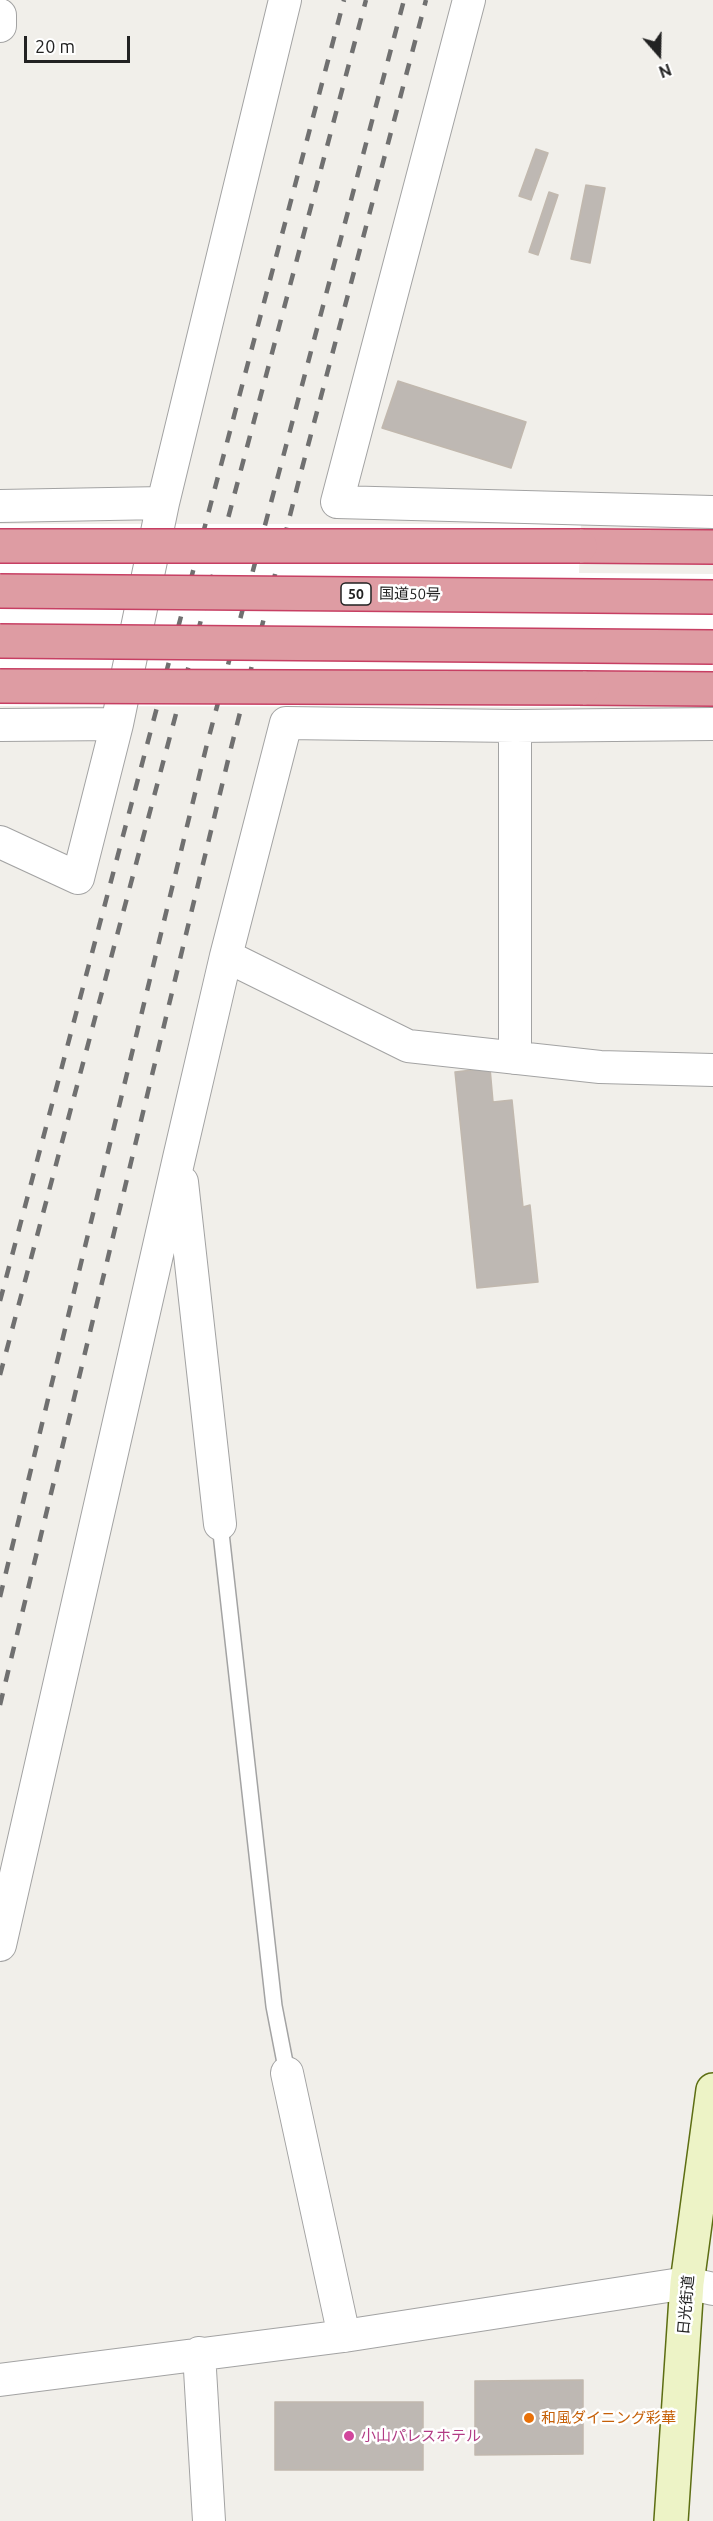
<!DOCTYPE html>
<html>
<head>
<meta charset="utf-8">
<style>
  body { margin:0 }
  #map { position:relative; width:713px; height:2521px; overflow:hidden; background:#f1efea; font-family:Ubuntu,sans-serif }
  canvas { display:block }
  .north { position:absolute; left:629px; top:24px; width:60px; height:60px; -webkit-text-stroke:4px #fff; paint-order:stroke; rotate:160deg; font-size:16px; font-weight:700; line-height:24px; text-align:center; color:#222 }
  .north::after { content:''; display:block; margin:auto; width:21px; height:27px; background:#222; clip-path:polygon(50% 0,100% 100%,50% 72%,0 100%) }
  .scale { position:absolute; left:24px; top:36px; width:106px; height:27px; box-sizing:border-box; border:3px solid #222; border-top:0; padding-left:8px; font-size:18px; line-height:21px; white-space:nowrap; color:#222; -webkit-text-stroke:4px #fff; paint-order:stroke }
</style>
</head>
<body>
<div id="map">
<canvas width="713" height="2521"></canvas>
<div class="north">N</div>
<div class="scale">20 m</div>
</div>
<script>
const ctx = document.querySelector('canvas').getContext('2d');
ctx.lineJoin = 'round';
function fillPath(path, color) {
  ctx.fillStyle = color;
  ctx.fill(path, 'evenodd');
}
function shape(rows) {
  const path = new Path2D();
  for (const r of rows) {
    path.moveTo(r[0], r[1]);
    for (let i = 2; i < r.length; i += 2) path.lineTo(r[i], r[i + 1]);
  }
  return path;
}
function trace(path, color, width, dash) {
  ctx.strokeStyle = color;
  ctx.lineWidth = width;
  ctx.lineCap = dash ? 'butt' : 'round';
  ctx.setLineDash(dash || []);
  ctx.stroke(path);
}
function write(font, color, halo, rows, align = 'center') {
  ctx.font = font + ' Ubuntu,"Noto Sans JP",sans-serif';
  ctx.lineWidth = 5;
  ctx.setLineDash([]);
  ctx.textBaseline = 'middle';
  ctx.strokeStyle = halo;
  ctx.fillStyle = color;
  for (const [text, x, y, turn = 0] of rows) {
    ctx.save();
    ctx.translate(x, y);
    ctx.rotate((+turn || 0) * Math.PI / 180);
    ctx.textAlign = isNaN(turn) ? turn : align;
    if (halo) ctx.strokeText(text, 0, 0);
    ctx.fillText(text, 0, 0);
    ctx.restore();
  }
}
fillPath(shape([
  [0,524,581,524,579,573,713,574,713,672,581,671,580,707,0,706]
]), '#fff');
const building = shape([
  [536,149,548,153,531,200,519,196,536,149],
  [586,185,605,188,590,263,571,259,586,185],
  [549,192,558,195,538,255,529,252,549,192],
  [398,381,526,422,511,468,382,428,398,381],
  [490,1068,493,1102,512,1100,523,1207,530,1205,538,1282,477,1288,455,1072,490,1068],
  [583,2380,583,2454,475,2455,475,2381,583,2380],
  [275,2402,423,2402,423,2470,275,2470,275,2402]
]);
fillPath(building, '#beb8b3');
trace(building, '#c1b8ae', 1.5);
const lane = shape([
  [220,1524,274,2006,287,2073]
]);
const street = shape([
  [469,0,337,502,713,512],
  [0,15,0,26],
  [0,506,163,503],
  [0,725,117,724],
  [0,842,78,878,117,724,163,503,285,0],
  [226,956,408,1046,600,1067,713,1070],
  [515,1058,515,726],
  [182,1182,220,1524],
  [0,1945,179,1158,226,956,286,723,515,726,713,724],
  [287,2073,344,2336],
  [199,2353,209,2521],
  [0,2380,344,2336,687,2283,713,2289]
]);
const secondary = shape([
  [671,2521,687,2283,713,2090]
]);
const highway = shape([
  [580,546,713,547],
  [583,688,713,689]
]);
trace(lane, '#a3a3a3', 18);
trace(street, '#a3a3a3', 34);
trace(secondary, '#5d6e13', 36);
trace(highway, '#c73f63', 36);
trace(lane, '#fff', 15);
trace(street, '#fff', 32);
trace(secondary, '#edf3c6', 33);
trace(highway, '#de9ca3', 33);
trace(shape([
  [0,1301,344,0],
  [0,1375,366,0],
  [0,1597,206,748,404,0],
  [0,1705,230,752,301,472,426,0]
]), '#707070', 4.5, [12, 12]);
const highwayBridge = shape([
  [0,546,580,546],
  [0,591,713,597],
  [0,641,713,647],
  [0,686,583,688]
]);
trace(highwayBridge, '#c73f63', 36, []);
trace(highwayBridge, '#de9ca3', 33);
for (const [x, y, r, color] of [
  [529,2418,6,"#e8710a"],
  [349,2436,6,"#d1479c"]
]) {
  const dot = new Path2D();
  dot.arc(x, y, r, 0, 2 * Math.PI);
  ctx.fillStyle = color;
  ctx.fill(dot);
  trace(dot, '#fff', 2);
}
for (const [x, y, w] of [
  [356,594,30]
]) {
  const box = new Path2D();
  box.roundRect(x - w / 2, y - 11, w, 22, 4.5);
  ctx.fillStyle = '#fff';
  ctx.fill(box);
  trace(box, '#222', 1.5);
}
write('bold 14px', '#222', null, [
  ["50",356,594]
]);
write('15px', '#222', '#fff', [
  ["国道50号",410,594,1],
  ["日光街道",686,2305,-85]
]);
write('15px', '#c56008', '#fff', [
  ["和風ダイニング彩華",541,2418]
], 'left');
write('15px', '#b23c85', '#fff', [
  ["小山パレスホテル",361,2436]
], 'left');
</script>
</body>
</html>
